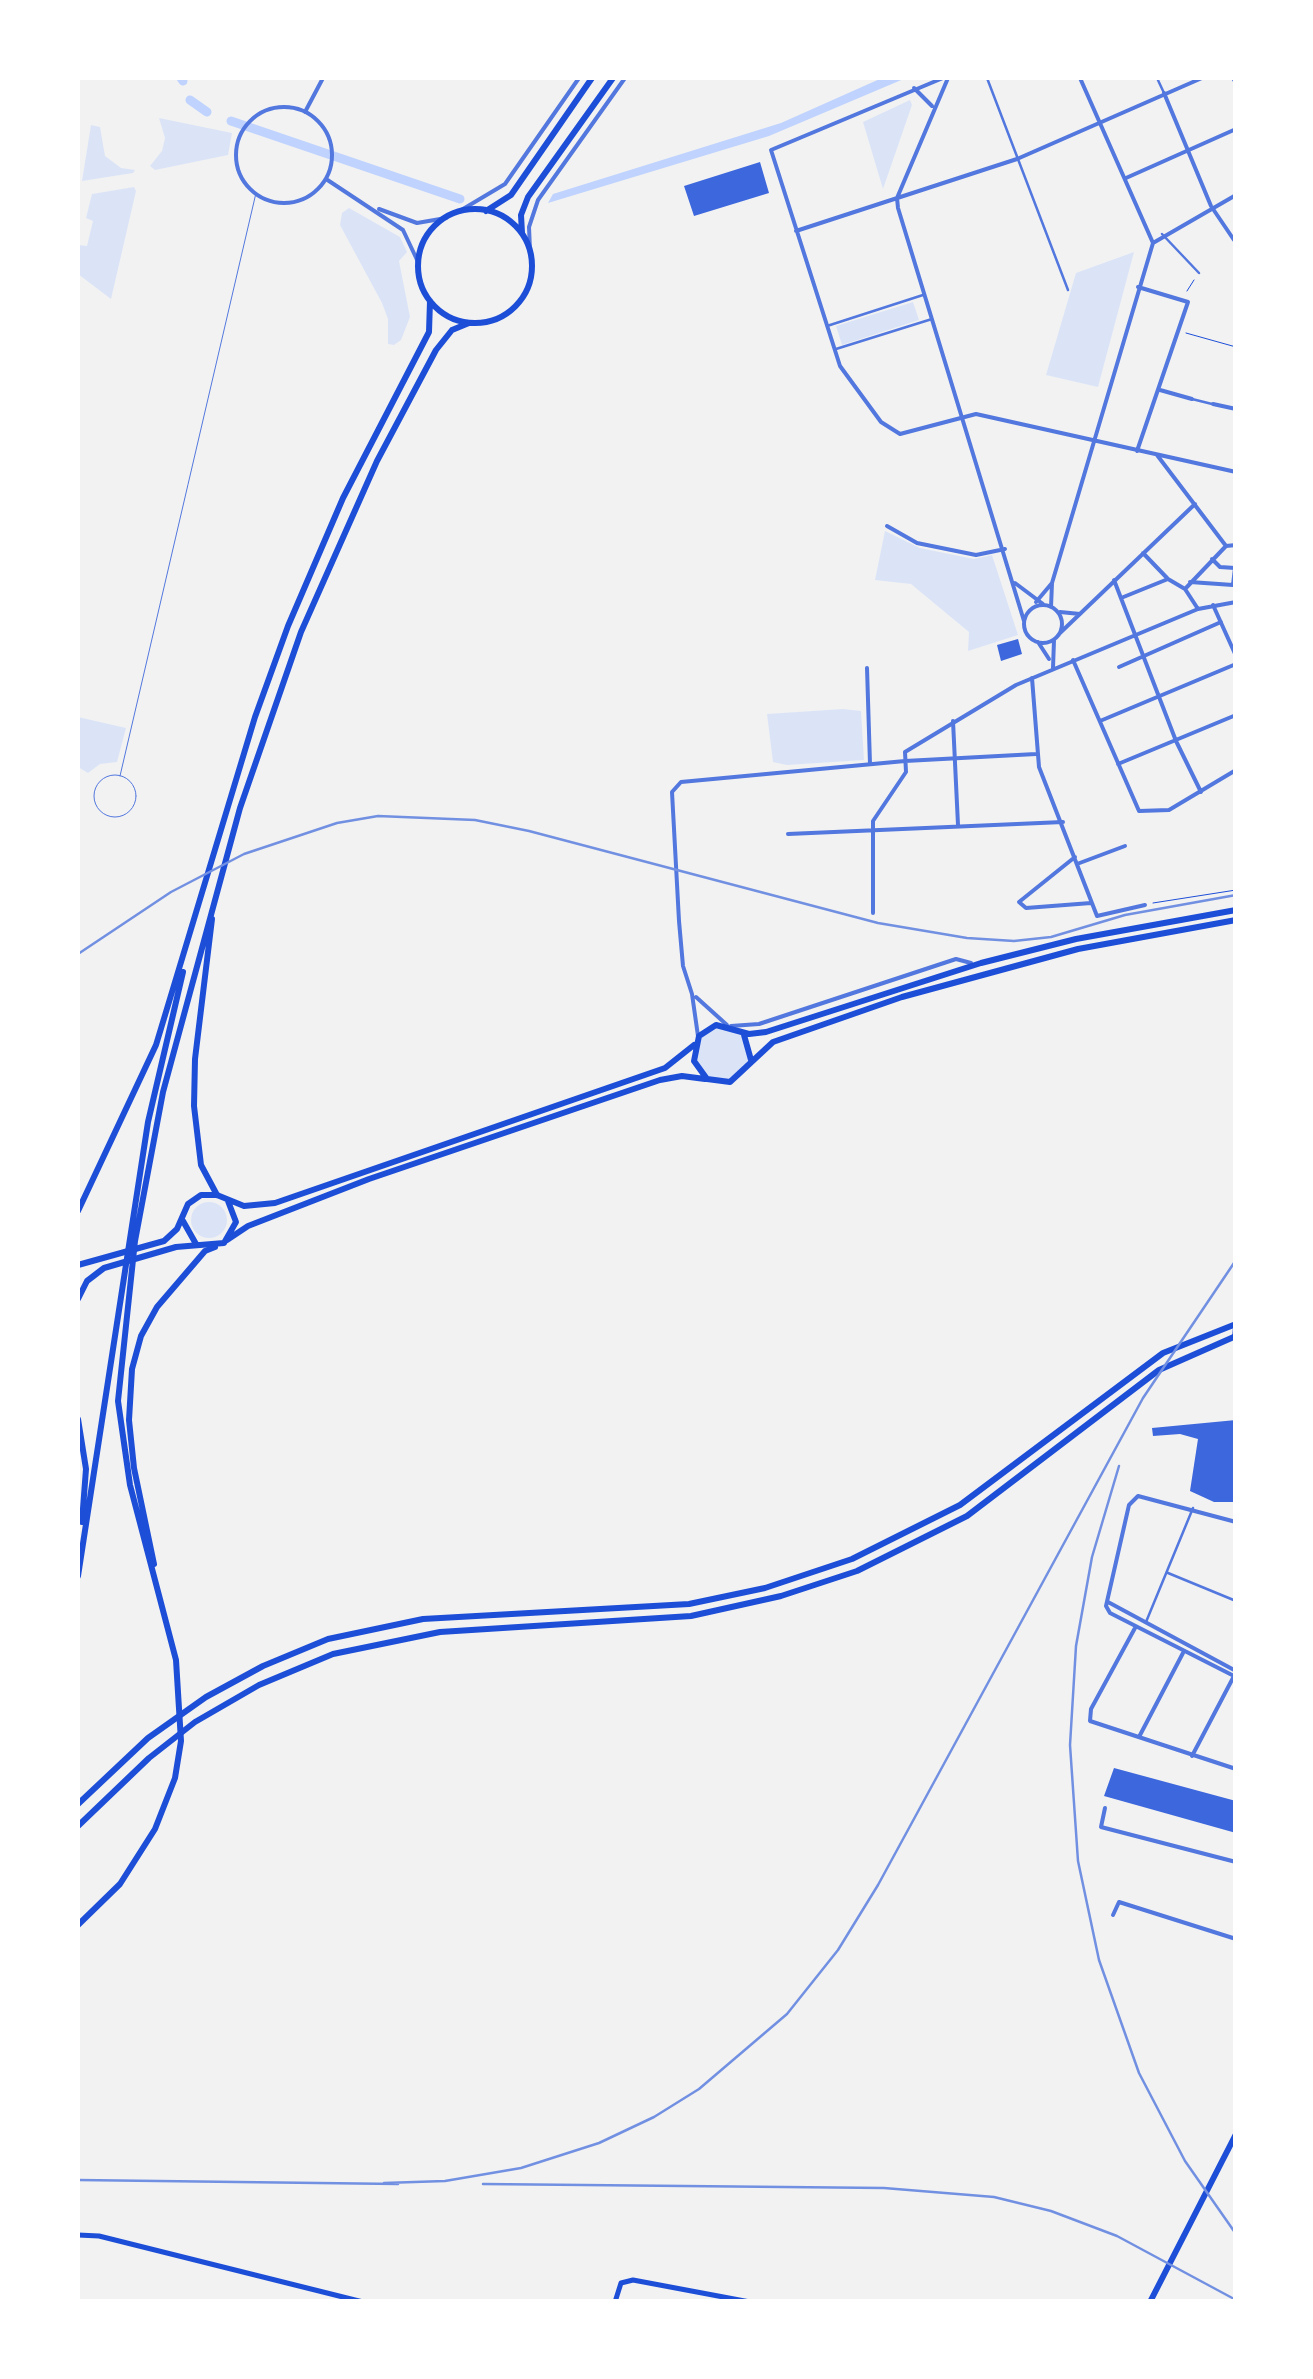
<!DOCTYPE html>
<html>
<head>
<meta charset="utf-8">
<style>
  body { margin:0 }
  #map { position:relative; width:1313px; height:2379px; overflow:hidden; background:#f2f2f2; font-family:"Exo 2",sans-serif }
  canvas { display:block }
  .frame { position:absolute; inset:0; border:80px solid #fff; pointer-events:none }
</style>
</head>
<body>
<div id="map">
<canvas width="1313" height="2379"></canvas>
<div class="frame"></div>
</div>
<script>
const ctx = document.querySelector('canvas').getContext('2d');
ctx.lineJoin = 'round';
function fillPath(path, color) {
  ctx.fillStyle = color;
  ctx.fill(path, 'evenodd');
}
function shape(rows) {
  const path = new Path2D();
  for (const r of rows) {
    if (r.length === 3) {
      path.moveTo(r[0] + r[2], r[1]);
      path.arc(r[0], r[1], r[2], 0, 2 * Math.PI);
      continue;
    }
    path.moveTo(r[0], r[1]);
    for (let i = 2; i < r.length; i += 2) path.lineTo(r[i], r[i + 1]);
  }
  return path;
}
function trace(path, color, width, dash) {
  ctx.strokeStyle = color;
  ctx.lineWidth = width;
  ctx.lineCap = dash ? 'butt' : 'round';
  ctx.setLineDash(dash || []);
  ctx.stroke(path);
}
fillPath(shape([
  [910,100,912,105,883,189,863,122],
  [159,118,232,133,228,155,155,170,150,166,162,151,165,138],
  [91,125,100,127,105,156,121,168,135,170,133,173,82,181],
  [134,187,136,191,111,299,78,274,78,252,79,245,87,246,93,221,86,218,92,194],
  [349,208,400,237,407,252,399,261,410,317,401,340,394,345,388,344,388,319,382,303,340,225,342,213],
  [1134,252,1098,387,1046,375,1076,273],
  [913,302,919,320,842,345,836,326],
  [885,531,920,548,974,559,992,555,1018,635,968,651,969,632,911,584,875,580],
  [843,709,861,711,864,760,787,765,773,762,767,714],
  [78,717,126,728,117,762,100,764,88,773,78,767],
  [723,1055,28],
  [209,1220,18]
]), '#dbe4f7');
fillPath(shape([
  [882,78,906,78,769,136,548,203,553,194,781,123]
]), '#bfd3fe');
trace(shape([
  [181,78,183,81],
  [190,100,207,112],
  [231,121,460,199]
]), '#bfd3fe', 9);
fillPath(shape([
  [760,162,769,193,694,216,684,186],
  [1018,639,1022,654,1001,661,997,645],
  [1236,1420,1236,1502,1214,1502,1190,1491,1198,1439,1180,1434,1153,1436,1152,1428],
  [1114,1768,1236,1801,1236,1833,1104,1796]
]), '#3d67dc');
trace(shape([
  [1187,291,1194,280],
  [1186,333,1236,347],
  [1153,903,1236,890]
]), '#1d4ed8', 1);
trace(shape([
  [115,796,21],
  [120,776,256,193]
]), '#5277de', 1);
trace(shape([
  [987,78,1068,290],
  [1157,78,1164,93],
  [1162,234,1199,273],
  [827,326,923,295],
  [836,349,932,319],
  [1192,399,1212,404],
  [1168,1573,1236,1601],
  [1146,1622,1193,1508]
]), '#5277de', 2.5);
trace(shape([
  [943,78,771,150,840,366,881,422,900,434,976,414,1236,472],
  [948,78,897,198,898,208,1024,621],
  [1080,78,1153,243],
  [1233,78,1236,83],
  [914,88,932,106],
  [1164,93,1211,206,1234,240],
  [284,155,48],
  [305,112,323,78],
  [1126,178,1236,129],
  [326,179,403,230,419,264],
  [379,209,417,223,446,218],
  [458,212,505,184,579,78],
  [796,231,1017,159,1202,78],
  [530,250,529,227,538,200,625,78],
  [1160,390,1192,399],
  [1213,404,1236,409],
  [1137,451,1188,302,1138,287],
  [1157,455,1226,546,1236,545],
  [887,526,917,543,976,555,1005,549],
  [1143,553,1168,579,1185,589,1198,609],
  [1114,580,1176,741,1201,792],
  [1190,582,1233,585,1235,568,1220,567,1212,559],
  [1015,583,1043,604],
  [1185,589,1226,546],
  [1121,598,1168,579],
  [1036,602,1052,583],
  [1213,605,1236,656],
  [1043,624,19],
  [1051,607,1052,583,1153,243,1236,195],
  [1060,612,1080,614],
  [1060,633,1195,504],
  [1038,642,1049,659],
  [1073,660,1139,811,1169,810,1236,770],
  [1119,667,1221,622],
  [867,668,870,764],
  [1053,668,1054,640],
  [1032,678,1039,767,1097,916,1145,905],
  [953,721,958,825],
  [1100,721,1236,664],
  [1118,764,1236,715],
  [788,834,1063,822],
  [1075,857,1019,902,1026,908,1091,903],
  [1077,864,1125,846],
  [873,913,873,821,906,772,905,752,1016,685,1198,609,1236,602],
  [696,997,727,1025],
  [731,1026,759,1024,956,959,971,963],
  [698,1036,692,994,683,966,679,921,672,792,681,782,905,761,1036,754],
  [1234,1336,1236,1317],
  [1236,1522,1138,1496,1129,1505,1106,1606,1110,1613,1236,1677],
  [1108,1602,1236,1671],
  [1135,1628,1091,1709,1090,1721,1236,1769],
  [1139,1737,1183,1653],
  [1192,1756,1234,1676],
  [1105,1808,1101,1827,1236,1862],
  [1113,1915,1119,1902,1236,1939]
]), '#5277de', 4);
trace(shape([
  [78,2235,99,2236,363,2302],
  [615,2302,621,2283,633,2280,750,2302]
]), '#1d4ed8', 5);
trace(shape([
  [1236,910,1076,939,981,963,766,1032,749,1034,716,1025,699,1036,694,1061,707,1079,730,1082,773,1042,902,997,1078,949,1236,920],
  [744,1035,751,1060],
  [183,1221,196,1244],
  [227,1240,248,1226,369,1179,660,1080,682,1076,705,1079],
  [78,1265,164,1241,177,1229,188,1204,201,1195,217,1195,244,1206,275,1203,665,1068,694,1045],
  [78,1299,87,1281,104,1268,176,1247,224,1243,236,1222,228,1201],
  [1150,2302,1236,2134]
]), '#1d4ed8', 6);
trace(shape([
  [475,266,57],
  [486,211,511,195,592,78],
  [522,233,521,215,528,197,613,78],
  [212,919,195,1059,194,1106,201,1165,217,1195],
  [78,1211,156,1045,255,717,288,626,343,498,429,332,430,301],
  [78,1419,86,1469,82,1522],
  [154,1564,134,1468,129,1420,132,1369,141,1336,157,1307,205,1251,215,1247],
  [78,1576,148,1122,183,972],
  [78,1925,120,1884,155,1829,175,1778,181,1741,176,1660,130,1485,118,1401,135,1241,163,1092,240,808,301,632,377,461,436,350,452,330,469,323]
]), '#1d4ed8', 6);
trace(shape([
  [78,1804,148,1738,206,1697,263,1666,328,1639,423,1619,689,1604,765,1588,852,1559,960,1505,1163,1353,1236,1324],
  [78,1826,149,1758,195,1722,259,1685,333,1654,440,1632,691,1616,781,1596,857,1571,967,1516,1159,1370,1236,1336]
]), '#1d4ed8', 6);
trace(shape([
  [78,954,171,892,244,854,337,823,378,816,475,820,529,831,878,923,967,938,1014,941,1051,937,1125,915,1236,895],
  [1119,1466,1092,1557,1076,1646,1070,1745,1078,1861,1099,1960,1139,2073,1185,2161,1236,2234],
  [78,2180,398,2184],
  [384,2183,445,2181,521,2168,599,2143,654,2117,699,2089,787,2014,838,1950,878,1885,1143,1398,1236,1260],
  [483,2184,884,2188,994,2197,1051,2211,1117,2236,1236,2300]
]), '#7290e2', 2.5);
</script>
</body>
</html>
